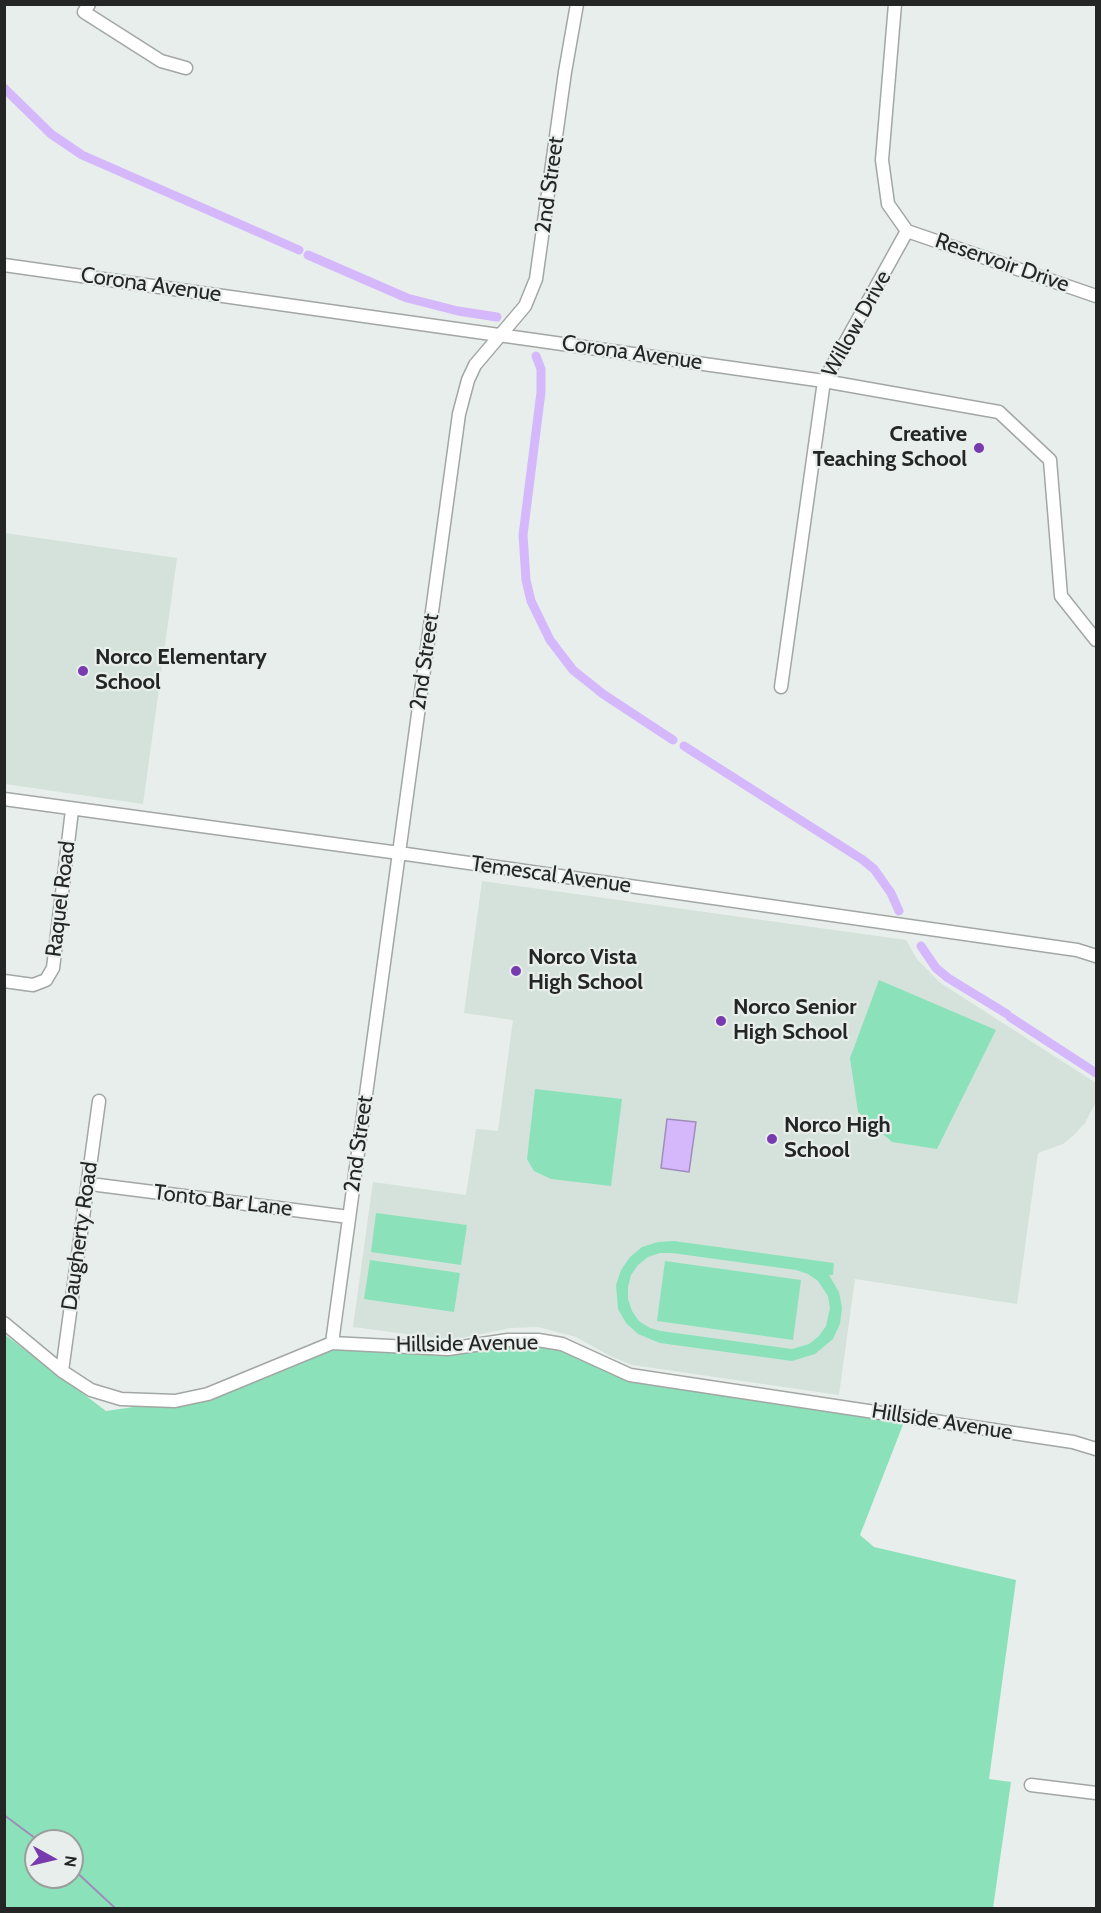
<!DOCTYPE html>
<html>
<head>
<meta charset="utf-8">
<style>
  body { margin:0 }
  #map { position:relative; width:1101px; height:1913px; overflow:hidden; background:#e8eeeb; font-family:Cabin,sans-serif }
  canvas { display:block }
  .frame { position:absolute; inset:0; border:6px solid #242625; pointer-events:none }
  .north { position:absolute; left:24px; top:1829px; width:60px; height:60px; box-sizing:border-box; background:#e8eeeb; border:2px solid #9a9e9c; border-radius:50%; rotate:98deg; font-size:16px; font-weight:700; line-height:24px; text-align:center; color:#242625 }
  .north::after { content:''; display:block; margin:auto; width:21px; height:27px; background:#773aaf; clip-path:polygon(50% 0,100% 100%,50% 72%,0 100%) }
</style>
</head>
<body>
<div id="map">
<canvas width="1101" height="1913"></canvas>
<div class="frame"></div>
<div class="north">N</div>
</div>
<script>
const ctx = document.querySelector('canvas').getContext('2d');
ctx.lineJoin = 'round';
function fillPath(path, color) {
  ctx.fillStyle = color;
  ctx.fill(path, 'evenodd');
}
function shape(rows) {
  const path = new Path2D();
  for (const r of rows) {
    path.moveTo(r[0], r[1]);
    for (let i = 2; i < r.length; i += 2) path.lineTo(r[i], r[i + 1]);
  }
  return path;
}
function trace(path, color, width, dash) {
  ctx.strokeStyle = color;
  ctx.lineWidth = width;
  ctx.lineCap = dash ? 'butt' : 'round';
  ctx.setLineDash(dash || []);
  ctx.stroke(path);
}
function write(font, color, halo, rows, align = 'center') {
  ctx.font = font + ' Cabin,sans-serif';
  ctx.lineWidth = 4.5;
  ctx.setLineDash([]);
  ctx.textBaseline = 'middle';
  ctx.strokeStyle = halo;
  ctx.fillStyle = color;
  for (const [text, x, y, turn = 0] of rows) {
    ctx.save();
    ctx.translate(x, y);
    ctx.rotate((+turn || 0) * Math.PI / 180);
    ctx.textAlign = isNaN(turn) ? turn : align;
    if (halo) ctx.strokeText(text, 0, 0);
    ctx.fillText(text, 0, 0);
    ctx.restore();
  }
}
fillPath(shape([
  [5,533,177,558,143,804,5,784],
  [482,881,906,940,917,959,939,982,1096,1083,1096,1102,1085,1123,1075,1134,1063,1144,1038,1153,1017,1304,855,1279,839,1395,632,1365,610,1356,576,1337,538,1327,511,1328,451,1340,353,1327,373,1182,466,1195,476,1129,498,1131,513,1020,464,1013]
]), '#d4e2db');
fillPath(shape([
  [879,980,996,1030,937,1149,892,1142,858,1112,850,1058],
  [535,1089,622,1099,611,1186,551,1179,534,1171,527,1159],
  [376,1213,467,1225,461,1265,371,1252],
  [674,1241,834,1263,833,1275,829,1275,839,1292,842,1308,840,1324,833,1339,815,1354,792,1361,660,1343,638,1334,626,1323,618,1309,616,1285,621,1270,630,1257,642,1247,658,1242],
  [660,1253,672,1253,796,1270,808,1274,818,1281,828,1296,830,1308,826,1326,819,1336,809,1344,792,1349,661,1331,650,1328,639,1321,632,1311,628,1299,628,1287,631,1275,638,1265,648,1257],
  [370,1260,460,1273,454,1312,364,1299],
  [665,1261,801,1280,793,1340,657,1321],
  [4,1334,106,1411,175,1401,332,1343,448,1349,538,1340,630,1375,906,1417,860,1535,874,1547,1016,1580,989,1779,1011,1782,993,1908,5,1908],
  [36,1841,72,1841,72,1877,36,1877]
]), '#8be2ba');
const water = shape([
  [667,1119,696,1122,689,1172,661,1168,667,1119]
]);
fillPath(water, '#d5b8fb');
trace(water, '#a08cbb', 1.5);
trace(shape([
  [4,1815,39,1841],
  [72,1868,115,1908]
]), '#a08cbb', 2);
trace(shape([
  [4,88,51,134,82,155,299,250],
  [308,255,407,298,458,311,497,317],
  [536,356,541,369,541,392,523,535,526,580,531,601,550,640,573,670,603,694,673,740],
  [684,746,863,860,874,869,891,893,899,911],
  [921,946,936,968,948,978,1007,1014],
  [1010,1017,1096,1073]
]), '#d5b8fb', 9);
const minor = shape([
  [89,4,84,12,161,61,186,68],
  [895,4,882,160,888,204,907,231],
  [907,231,1096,296],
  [4,265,824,381,999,412,1050,460,1061,596,1096,640],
  [781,687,824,381,907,231],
  [4,799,399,853,1077,950,1096,956],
  [4,981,33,985,46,980,53,968,72,810],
  [98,1185,349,1217],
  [4,1323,62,1371,91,1390,121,1399,175,1401,208,1394,332,1343,448,1349,508,1340,538,1340,562,1344,630,1375,1073,1442,1096,1449],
  [332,1343,459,414,468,380,475,365,525,306,536,279,565,72,577,4],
  [62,1371,99,1101],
  [1031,1785,1096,1793]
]);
trace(minor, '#a2a7a4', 15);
trace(minor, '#fff', 12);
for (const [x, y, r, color] of [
  [979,448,6,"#773aaf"],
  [83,671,6,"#773aaf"],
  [516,971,6,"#773aaf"],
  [721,1021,6,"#773aaf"],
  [772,1139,6,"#773aaf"]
]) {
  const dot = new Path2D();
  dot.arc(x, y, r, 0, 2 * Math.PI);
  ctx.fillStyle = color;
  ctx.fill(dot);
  trace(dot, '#e8eeeb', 2);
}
write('22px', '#242625', '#e8eeeb', [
  ["2nd Street",550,185,-82],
  ["Reservoir Drive",1002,263,19],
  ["Corona Avenue",151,285,8],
  ["Willow Drive",857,324,-61],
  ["Corona Avenue",632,353,8],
  ["2nd Street",425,662,-82],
  ["Temescal Avenue",551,875,8],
  ["Raquel Road",61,899,-83],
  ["2nd Street",359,1144,-82],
  ["Tonto Bar Lane",223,1201,7],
  ["Daugherty Road",80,1236,-82],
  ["Hillside Avenue",467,1344,-1],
  ["Hillside Avenue",942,1422,9]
]);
write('bold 22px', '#242625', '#e8eeeb', [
  ["Creative",967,435,"right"],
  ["Teaching School",967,460,"right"],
  ["Norco Elementary",95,658],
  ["School",95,683],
  ["Norco Vista",528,958],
  ["High School",528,983],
  ["Norco Senior",733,1008],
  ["High School",733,1033],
  ["Norco High",784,1126],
  ["School",784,1151]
], 'left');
</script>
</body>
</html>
